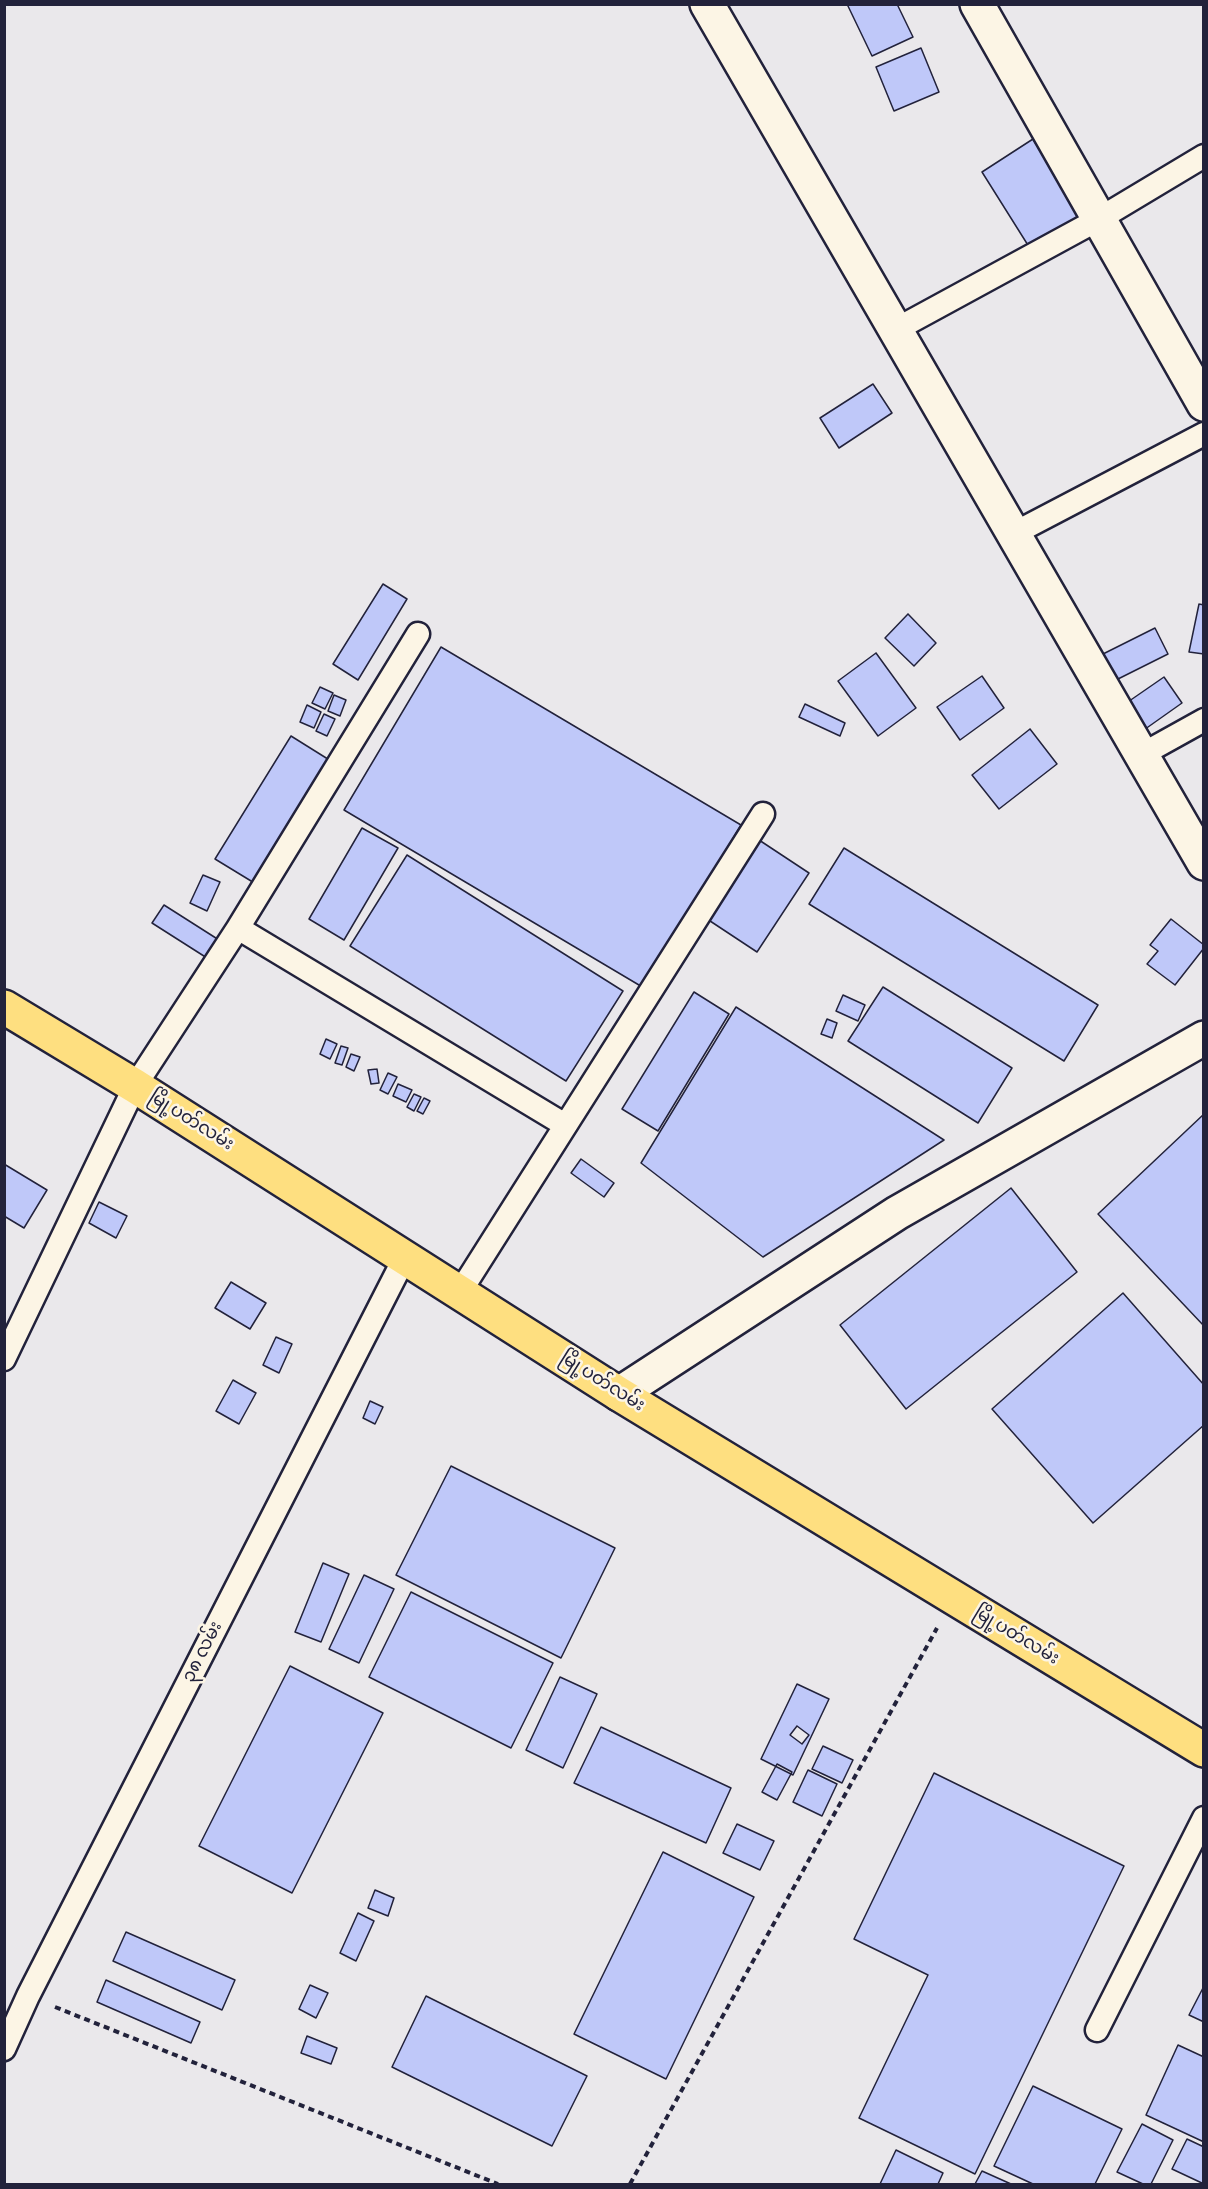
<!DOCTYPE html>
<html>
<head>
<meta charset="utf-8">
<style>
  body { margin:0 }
  #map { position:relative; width:1208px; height:2189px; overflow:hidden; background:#eae8eb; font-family:Itim,sans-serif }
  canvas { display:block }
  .frame { position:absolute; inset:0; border:6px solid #22223b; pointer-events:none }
</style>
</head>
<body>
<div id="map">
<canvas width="1208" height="2189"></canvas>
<div class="frame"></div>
</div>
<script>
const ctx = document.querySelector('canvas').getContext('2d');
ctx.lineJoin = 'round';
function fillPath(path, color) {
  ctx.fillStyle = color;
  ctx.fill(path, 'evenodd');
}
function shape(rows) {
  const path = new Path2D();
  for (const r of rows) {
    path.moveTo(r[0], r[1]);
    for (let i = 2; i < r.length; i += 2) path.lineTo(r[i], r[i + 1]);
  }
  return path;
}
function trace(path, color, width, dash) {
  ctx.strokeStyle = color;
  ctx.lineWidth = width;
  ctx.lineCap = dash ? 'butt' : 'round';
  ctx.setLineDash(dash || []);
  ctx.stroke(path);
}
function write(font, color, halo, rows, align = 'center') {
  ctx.font = font + ' Itim,"Noto Sans Myanmar",sans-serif';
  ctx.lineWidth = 5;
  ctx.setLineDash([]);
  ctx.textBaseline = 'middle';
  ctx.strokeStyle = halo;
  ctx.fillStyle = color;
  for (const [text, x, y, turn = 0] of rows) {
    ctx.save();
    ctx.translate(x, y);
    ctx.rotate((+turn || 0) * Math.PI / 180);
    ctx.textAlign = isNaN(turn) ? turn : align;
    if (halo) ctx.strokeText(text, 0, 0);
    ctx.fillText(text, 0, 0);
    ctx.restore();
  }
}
const building = shape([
  [847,4,897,4,913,37,872,56,847,4],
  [921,48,939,92,894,111,876,67,921,48],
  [1033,139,1082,218,1031,250,982,172,1033,139],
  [873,384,892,413,839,448,820,418,873,384],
  [383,584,407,599,358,680,333,664,383,584],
  [1199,604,1204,605,1204,654,1189,652,1199,604],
  [908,614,936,643,914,666,885,638,908,614],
  [1155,628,1168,654,1108,684,1095,658,1155,628],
  [441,647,741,825,644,988,344,810,441,647],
  [876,653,916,708,878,736,838,681,876,653],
  [982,676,1004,708,960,740,937,707,982,676],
  [1164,677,1182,703,1141,732,1122,706,1164,677],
  [320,687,333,693,325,709,312,703,320,687],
  [334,695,346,700,340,716,328,711,334,695],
  [805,704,845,723,840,736,799,717,805,704],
  [307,705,321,712,314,728,300,722,307,705],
  [324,714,335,719,327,736,316,731,324,714],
  [1030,729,1057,764,999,809,972,775,1030,729],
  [291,736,331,761,256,884,215,859,291,736],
  [362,828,398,848,344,940,309,919,362,828],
  [756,838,809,873,757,952,704,917,756,838],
  [844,848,1098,1005,1064,1061,809,904,844,848],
  [407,855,623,991,566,1081,350,946,407,855],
  [203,875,220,882,207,911,190,903,203,875],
  [164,905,219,940,207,958,152,923,164,905],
  [1171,919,1204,945,1204,948,1175,985,1147,964,1158,951,1150,945,1171,919],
  [883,987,1012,1068,978,1123,848,1041,883,987],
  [694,992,729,1014,658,1131,622,1109,694,992],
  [843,995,865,1005,858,1021,836,1011,843,995],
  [736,1007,944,1140,763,1257,641,1163,736,1007],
  [827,1019,837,1023,832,1038,821,1034,827,1019],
  [326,1039,337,1044,330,1059,320,1054,326,1039],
  [341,1046,348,1048,342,1065,335,1063,341,1046],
  [351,1054,360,1057,354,1071,346,1067,351,1054],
  [377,1069,379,1083,371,1084,368,1070,377,1069],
  [388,1073,397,1077,388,1094,380,1090,388,1073],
  [398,1084,412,1090,406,1102,393,1096,398,1084],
  [414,1094,421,1097,414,1111,407,1107,414,1094],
  [424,1098,430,1101,423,1114,417,1111,424,1098],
  [1204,1114,1204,1326,1098,1214,1204,1114],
  [581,1159,614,1183,604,1197,571,1173,581,1159],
  [4,1164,47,1190,24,1228,4,1216,4,1164],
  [1011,1188,1077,1272,906,1409,840,1325,1011,1188],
  [99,1202,127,1216,116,1238,89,1223,99,1202],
  [231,1282,266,1303,250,1329,215,1308,231,1282],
  [1123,1293,1204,1385,1204,1425,1093,1523,992,1409,1123,1293],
  [276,1337,292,1344,279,1373,263,1365,276,1337],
  [233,1380,256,1393,239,1424,216,1411,233,1380],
  [370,1401,383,1407,375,1424,363,1418,370,1401],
  [451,1466,615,1548,561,1658,396,1575,451,1466],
  [323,1563,349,1574,321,1642,295,1632,323,1563],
  [364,1575,394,1589,359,1663,329,1649,364,1575],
  [411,1592,553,1663,511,1748,369,1677,411,1592],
  [290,1666,383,1713,292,1893,199,1846,290,1666],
  [560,1677,597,1694,563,1768,526,1750,560,1677],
  [797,1684,829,1699,793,1775,761,1759,797,1684],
  [797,1726,809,1735,802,1744,790,1735,797,1726],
  [601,1727,731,1788,706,1843,574,1783,601,1727],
  [823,1746,853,1760,842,1783,812,1769,823,1746],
  [777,1764,792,1772,777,1800,762,1792,777,1764],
  [808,1770,837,1784,822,1816,793,1802,808,1770],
  [934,1773,1124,1866,975,2174,859,2118,928,1975,854,1939,934,1773],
  [737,1824,774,1841,760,1870,723,1853,737,1824],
  [663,1852,754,1897,666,2079,574,2034,663,1852],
  [375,1890,394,1898,388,1916,368,1908,375,1890],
  [358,1913,374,1921,356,1961,340,1953,358,1913],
  [126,1932,235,1980,222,2010,113,1961,126,1932],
  [106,1980,200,2022,191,2043,97,2002,106,1980],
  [310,1985,328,1993,316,2018,299,2009,310,1985],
  [1204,1986,1204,2022,1189,2015,1204,1986],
  [426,1996,587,2076,552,2146,392,2067,426,1996],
  [307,2036,337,2048,331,2064,301,2053,307,2036],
  [1178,2045,1204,2057,1204,2142,1146,2115,1178,2045],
  [1033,2086,1122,2129,1095,2184,1033,2184,994,2166,1033,2086],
  [1142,2124,1173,2140,1151,2184,1143,2184,1117,2172,1142,2124],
  [1187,2139,1204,2147,1204,2184,1172,2169,1187,2139],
  [896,2150,943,2173,938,2184,880,2184,896,2150],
  [982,2171,1011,2184,975,2184,982,2171]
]);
fillPath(building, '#bfc8f9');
trace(building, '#22223b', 1.5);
const service = shape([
  [895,330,1099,219,1204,156],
  [1013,534,1204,434],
  [418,634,238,928,565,1125],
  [1141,755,1204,720],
  [460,1292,763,814],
  [4,1359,135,1086,238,928],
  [1097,2030,1204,1818],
  [4,2049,28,1996,405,1257]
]);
const minor = shape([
  [707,4,1204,863],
  [977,4,1204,404],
  [619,1394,897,1213,1204,1038]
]);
const primary = shape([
  [4,1007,135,1086,619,1394,1204,1750]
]);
trace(service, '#22223b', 27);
trace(minor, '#22223b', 38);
trace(primary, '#22223b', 38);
trace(shape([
  [55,2007,498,2184],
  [630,2184,937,1628]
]), '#22223b', 4, [6, 4.5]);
trace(service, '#fcf5e5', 22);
trace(minor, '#fcf5e5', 33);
trace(primary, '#fedf80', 33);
write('18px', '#22223b', '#fcf5e5', [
  ["မြို့ပတ်လမ်း",191,1121,32],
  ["မြို့ပတ်လမ်း",602,1382,32],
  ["မြို့ပတ်လမ်း",1016,1636,31],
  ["၃၈ လမ်း",203,1652,-63]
]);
</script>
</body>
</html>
